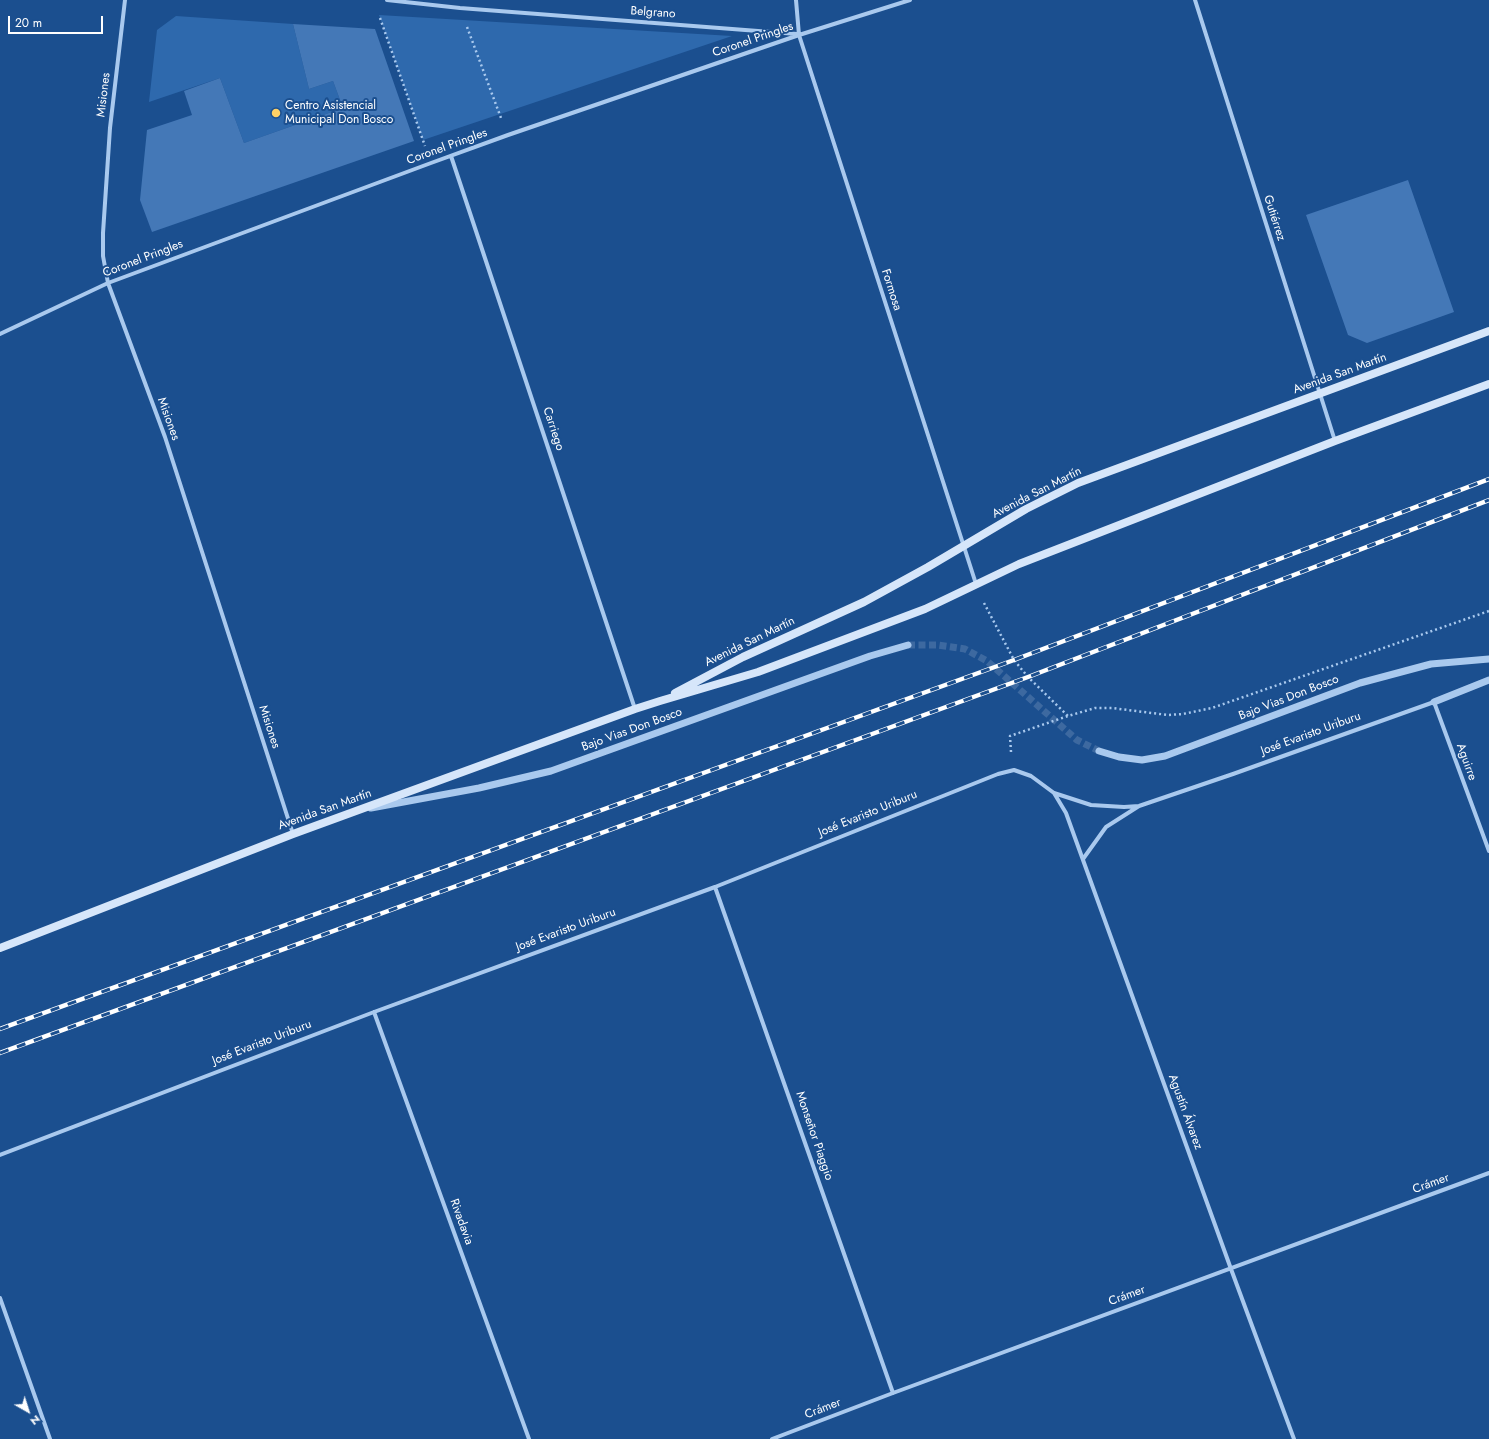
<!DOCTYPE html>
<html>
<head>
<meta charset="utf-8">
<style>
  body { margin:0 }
  #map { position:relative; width:1489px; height:1439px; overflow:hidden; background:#1b4f8f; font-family:Jost,sans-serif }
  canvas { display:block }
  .north { position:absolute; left:8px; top:1391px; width:40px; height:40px; -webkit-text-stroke:3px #1b4f8f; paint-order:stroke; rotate:141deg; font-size:11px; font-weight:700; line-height:16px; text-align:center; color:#fff }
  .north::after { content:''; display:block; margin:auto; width:14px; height:18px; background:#fff; clip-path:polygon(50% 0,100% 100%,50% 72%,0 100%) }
  .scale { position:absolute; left:8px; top:16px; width:95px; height:18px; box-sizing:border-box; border:2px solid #fff; border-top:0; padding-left:5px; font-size:12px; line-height:14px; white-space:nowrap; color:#fff; -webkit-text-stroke:3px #1b4f8f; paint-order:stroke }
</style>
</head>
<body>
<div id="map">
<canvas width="1489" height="1439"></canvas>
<div class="north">N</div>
<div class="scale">20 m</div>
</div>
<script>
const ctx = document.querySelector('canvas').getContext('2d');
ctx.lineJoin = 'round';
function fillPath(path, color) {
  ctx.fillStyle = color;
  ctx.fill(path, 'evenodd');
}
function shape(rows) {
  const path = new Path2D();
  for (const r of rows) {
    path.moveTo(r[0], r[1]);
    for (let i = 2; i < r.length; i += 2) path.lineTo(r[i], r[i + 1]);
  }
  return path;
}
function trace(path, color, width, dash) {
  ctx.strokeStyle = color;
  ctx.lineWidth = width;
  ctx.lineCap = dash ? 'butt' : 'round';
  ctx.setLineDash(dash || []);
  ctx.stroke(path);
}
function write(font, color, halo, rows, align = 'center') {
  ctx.font = font + ' Jost,sans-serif';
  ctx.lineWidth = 4;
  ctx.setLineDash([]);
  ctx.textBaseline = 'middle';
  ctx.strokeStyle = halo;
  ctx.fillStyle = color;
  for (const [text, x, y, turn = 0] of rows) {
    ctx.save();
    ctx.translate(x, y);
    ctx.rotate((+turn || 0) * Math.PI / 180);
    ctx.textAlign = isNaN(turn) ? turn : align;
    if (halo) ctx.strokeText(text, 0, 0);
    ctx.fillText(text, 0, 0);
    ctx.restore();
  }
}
fillPath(shape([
  [379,15,732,36,423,140],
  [176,16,293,24,309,89,333,81,343,108,244,143,220,78,149,102,157,30]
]), '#2e69ad');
fillPath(shape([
  [293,24,375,29,414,141,152,232,140,200,147,130,192,115,184,91,220,78,244,143,343,108,333,81,309,89],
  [1408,180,1454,312,1367,343,1348,335,1306,215]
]), '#4478b7');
trace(shape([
  [908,645,938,645,965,649,987,661,1077,740,1099,751]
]), '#3d69a0', 7, [7, 3.5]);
trace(shape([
  [380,18,425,146],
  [467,27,501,118],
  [984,603,1014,660,1028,677,1068,716],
  [1011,752,1010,736,1068,716,1095,708,1112,708,1168,715,1183,714,1212,708,1489,611]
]), '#a9c9ee', 2.5, [2, 3]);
trace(shape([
  [125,0,110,128,103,233,103,256,108,283,165,437,293,834],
  [387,0,460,8,797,34],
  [796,0,799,35,976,584],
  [1195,0,1335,441],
  [451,156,635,709],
  [0,334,108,283,431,163,508,135,799,35,910,0],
  [1054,793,1066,813,1231,1269,1294,1439],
  [1083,859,1106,827,1139,806],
  [715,887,893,1393],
  [374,1012,529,1439],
  [0,1155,374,1012,715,887,998,774,1014,770,1031,776,1054,793,1091,805,1124,807,1139,806,1233,774,1434,702,1489,851],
  [0,1298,50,1439],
  [772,1439,893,1393,1489,1173]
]), '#a9c9ee', 4);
trace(shape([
  [1434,702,1489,680],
  [1099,751,1119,757,1142,760,1165,756,1360,683,1431,664,1489,659],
  [371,808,479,788,551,771,870,656,908,645]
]), '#a9c9ee', 7);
trace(shape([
  [675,693,743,657,864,602,928,567,1026,509,1078,483,1489,331],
  [0,948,293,834,635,709,660,701,758,672,925,609,1019,564,1335,441,1489,384]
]), '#d6e6fa', 8);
const rail = shape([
  [0,1029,1014,660,1489,479],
  [0,1053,1028,677,1489,500]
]);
trace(rail, '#fff', 4.5);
trace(rail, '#1b4f8f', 3, [9]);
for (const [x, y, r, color] of [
  [276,113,5,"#ffd166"]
]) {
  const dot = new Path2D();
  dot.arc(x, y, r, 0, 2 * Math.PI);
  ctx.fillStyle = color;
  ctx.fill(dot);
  trace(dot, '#1b4f8f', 1.5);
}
write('12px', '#fff', '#1b4f8f', [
  ["Belgrano",653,13,4],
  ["Coronel Pringles",753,40,-19],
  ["Misiones",104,95,-83],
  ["Coronel Pringles",447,147,-20],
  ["Gutiérrez",1274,218,72],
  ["Coronel Pringles",143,259,-21],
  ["Formosa",891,290,72],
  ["Avenida San Martín",1340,374,-20],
  ["Misiones",168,419,70],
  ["Carriego",553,429,72],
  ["Avenida San Martín",1037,493,-27],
  ["Avenida San Martín",750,642,-26],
  ["Bajo Vias Don Bosco",1289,698,-21],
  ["Misiones",269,727,72],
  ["Bajo Vias Don Bosco",632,730,-20],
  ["José Evaristo Uriburu",1311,734,-20],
  ["Aguirre",1466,762,70],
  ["Avenida San Martín",325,810,-20],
  ["José Evaristo Uriburu",868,814,-22],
  ["José Evaristo Uriburu",566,930,-20],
  ["José Evaristo Uriburu",262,1043,-21],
  ["Agustín Álvarez",1185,1112,70],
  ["Monseñor Piaggio",814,1136,71],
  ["Crámer",1431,1184,-20],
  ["Rivadavia",461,1222,70],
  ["Crámer",1127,1296,-20],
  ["Crámer",823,1409,-21]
]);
write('12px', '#fff', '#1b4f8f', [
  ["Centro Asistencial",285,106],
  ["Municipal Don Bosco",285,120]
], 'left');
</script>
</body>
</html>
